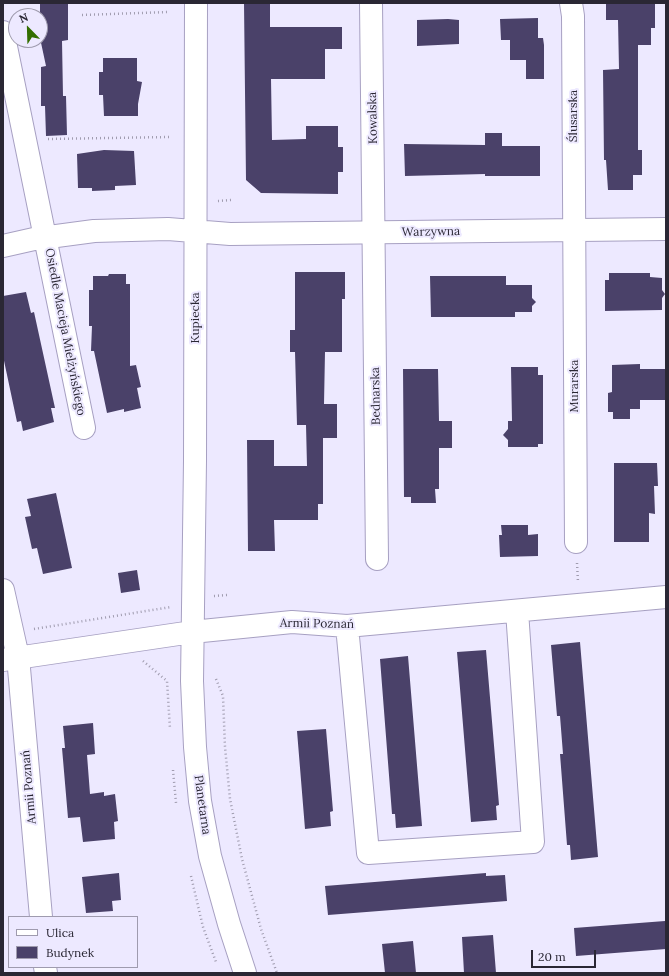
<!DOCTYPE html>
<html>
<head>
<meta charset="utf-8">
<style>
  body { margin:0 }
  #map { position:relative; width:669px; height:976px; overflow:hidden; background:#ede9ff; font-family:Lora,serif }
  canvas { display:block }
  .frame { position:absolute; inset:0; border:4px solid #2a2734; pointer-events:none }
  .legend { position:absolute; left:8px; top:916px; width:130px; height:52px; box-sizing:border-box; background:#ede9ff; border:1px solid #9f9bae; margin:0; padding:5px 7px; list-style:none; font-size:12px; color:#2a2734 }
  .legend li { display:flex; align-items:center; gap:8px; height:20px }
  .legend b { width:20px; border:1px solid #9f9bae }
  .north { position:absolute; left:8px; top:8px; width:40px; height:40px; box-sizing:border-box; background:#ede9ff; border:1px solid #9f9bae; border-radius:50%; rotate:337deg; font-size:11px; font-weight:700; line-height:16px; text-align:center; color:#2a2734 }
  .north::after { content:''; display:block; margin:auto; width:14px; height:18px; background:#336e00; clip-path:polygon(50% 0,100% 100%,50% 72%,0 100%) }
  .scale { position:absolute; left:531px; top:950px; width:65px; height:18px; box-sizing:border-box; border:2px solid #2a2734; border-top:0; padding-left:5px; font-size:12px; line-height:14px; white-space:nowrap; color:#2a2734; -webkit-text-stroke:3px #ede9ff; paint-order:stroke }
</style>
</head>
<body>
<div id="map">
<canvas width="669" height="976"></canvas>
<div class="frame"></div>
<ul class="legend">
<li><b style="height:5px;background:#fff"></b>Ulica</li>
<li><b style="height:11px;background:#4a4169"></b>Budynek</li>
</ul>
<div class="north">N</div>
<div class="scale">20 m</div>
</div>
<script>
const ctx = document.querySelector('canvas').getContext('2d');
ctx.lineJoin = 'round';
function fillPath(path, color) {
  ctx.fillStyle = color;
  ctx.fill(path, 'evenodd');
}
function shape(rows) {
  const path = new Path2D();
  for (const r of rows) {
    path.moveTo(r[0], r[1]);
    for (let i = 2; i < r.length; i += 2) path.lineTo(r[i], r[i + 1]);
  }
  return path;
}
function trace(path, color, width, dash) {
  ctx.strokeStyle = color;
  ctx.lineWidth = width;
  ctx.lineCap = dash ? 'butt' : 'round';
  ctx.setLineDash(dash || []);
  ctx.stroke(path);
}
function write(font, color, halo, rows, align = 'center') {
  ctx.font = font + ' Lora,serif';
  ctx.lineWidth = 4;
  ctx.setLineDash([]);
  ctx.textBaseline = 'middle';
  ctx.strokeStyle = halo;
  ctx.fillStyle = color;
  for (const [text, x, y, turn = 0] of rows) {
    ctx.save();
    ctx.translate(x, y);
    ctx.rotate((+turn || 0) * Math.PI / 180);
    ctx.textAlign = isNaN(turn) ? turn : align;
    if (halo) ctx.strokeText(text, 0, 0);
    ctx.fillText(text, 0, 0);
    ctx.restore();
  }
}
fillPath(shape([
  [40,3,68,3,68,40,62,41,63,96,66,96,67,135,46,136,45,106,41,106,41,67,46,66,40,38],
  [244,3,270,3,270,27,342,27,342,49,325,49,325,79,271,79,272,140,306,139,306,126,338,126,338,147,343,147,343,172,338,172,338,194,261,193,246,180],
  [606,3,655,3,655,28,651,28,651,45,638,45,638,150,642,150,642,175,633,175,633,190,608,190,606,160,604,160,603,70,619,69,618,20,606,20],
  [538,18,538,38,543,38,544,45,544,79,526,79,526,60,510,60,510,40,501,40,500,19],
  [448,19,459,20,459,44,417,46,417,20],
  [103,58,137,58,137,81,142,82,138,104,138,116,104,116,103,95,99,95,99,72,103,72],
  [485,133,502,133,502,146,540,146,540,176,485,176,485,174,405,176,404,144,485,145],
  [104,150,134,151,136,185,115,186,115,190,92,191,92,188,78,188,77,154],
  [295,272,345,272,345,299,342,299,342,352,325,352,324,404,337,404,337,438,323,438,323,504,318,504,318,520,274,520,275,551,248,551,247,440,274,440,274,466,307,466,306,425,297,425,295,352,290,352,290,330,295,330],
  [609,273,650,273,650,277,662,278,662,290,665,294,662,298,662,310,605,311,605,280,609,280],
  [109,274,126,274,126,284,130,284,130,366,136,365,141,387,137,388,141,408,124,412,124,409,107,413,94,351,91,351,92,326,89,326,89,290,93,290,93,276,108,276],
  [430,276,506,276,506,285,532,285,532,298,536,302,532,306,532,312,515,312,515,317,431,317],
  [26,292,31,313,34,312,55,408,51,408,54,422,23,431,21,421,17,422,3,356,3,296],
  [640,364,640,369,665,369,665,400,640,400,640,409,630,409,630,419,613,419,613,412,608,412,608,393,612,392,612,365],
  [511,367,538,367,538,375,543,375,543,444,538,444,538,447,508,447,508,440,503,435,508,429,508,421,512,421],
  [403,369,438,369,439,421,452,421,452,448,439,448,439,489,435,489,436,503,411,503,411,497,404,497],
  [614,463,657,463,658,486,654,486,655,514,649,513,649,542,614,542],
  [56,493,72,568,43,574,37,548,32,549,25,517,31,516,27,499],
  [501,525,528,525,528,535,538,534,538,556,500,557,499,535,502,535],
  [137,570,140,590,121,593,118,573],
  [580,642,598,857,571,860,570,845,567,845,560,754,563,754,560,716,557,716,551,645],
  [486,650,499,805,496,806,497,820,471,822,457,652],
  [408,656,422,826,396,828,395,814,392,814,380,659],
  [93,723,95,754,87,755,90,794,104,792,104,796,115,794,118,821,114,822,115,839,83,842,80,817,68,818,62,748,65,748,63,726],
  [326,729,333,811,330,812,331,826,305,829,297,731],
  [119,873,121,900,112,901,113,911,86,913,82,877],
  [486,873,486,876,505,875,507,901,328,915,325,886],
  [665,921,666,949,576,956,574,928],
  [493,935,496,973,464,973,462,937],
  [413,941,416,973,385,973,382,944]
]), '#4a4169');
const minor = shape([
  [196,3,195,461,192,681,195,747,200,801,210,856,229,924,245,973],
  [371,3,377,559],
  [571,3,573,16,576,542],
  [3,32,84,428],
  [3,246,34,239,94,231,168,229,230,234,666,229],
  [3,590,18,657,41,917],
  [347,626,368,853,533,842,517,611],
  [3,660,192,632,292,622,347,626,666,597],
  [45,967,46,973]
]);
trace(minor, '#a7a0c2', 24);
trace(shape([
  [82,15,169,12],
  [48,139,169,137],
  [218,201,231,200],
  [577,563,578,582],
  [214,596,227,595],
  [34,629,171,607],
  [143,661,167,681,170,729],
  [216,679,223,696,225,747,230,799,242,859,261,929,277,973],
  [173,770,176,803],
  [191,876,203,927,216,962]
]), '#a09caf', 2.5, [1, 3]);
trace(minor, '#fff', 22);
write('12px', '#2a2734', '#ede9ff', [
  ["Ślusarska",574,116,-90],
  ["Kowalska",373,118,-91],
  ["Warzywna",431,232,-1],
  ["Kupiecka",196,318,-90],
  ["Osiedle Macieja Mielżyńskiego",65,332,79],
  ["Murarska",575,386,-90],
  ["Bednarska",376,396,-91],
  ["Armii Poznań",317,624,1],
  ["Armii Poznań",29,787,-95],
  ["Planetarna",202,805,82]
]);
</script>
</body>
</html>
